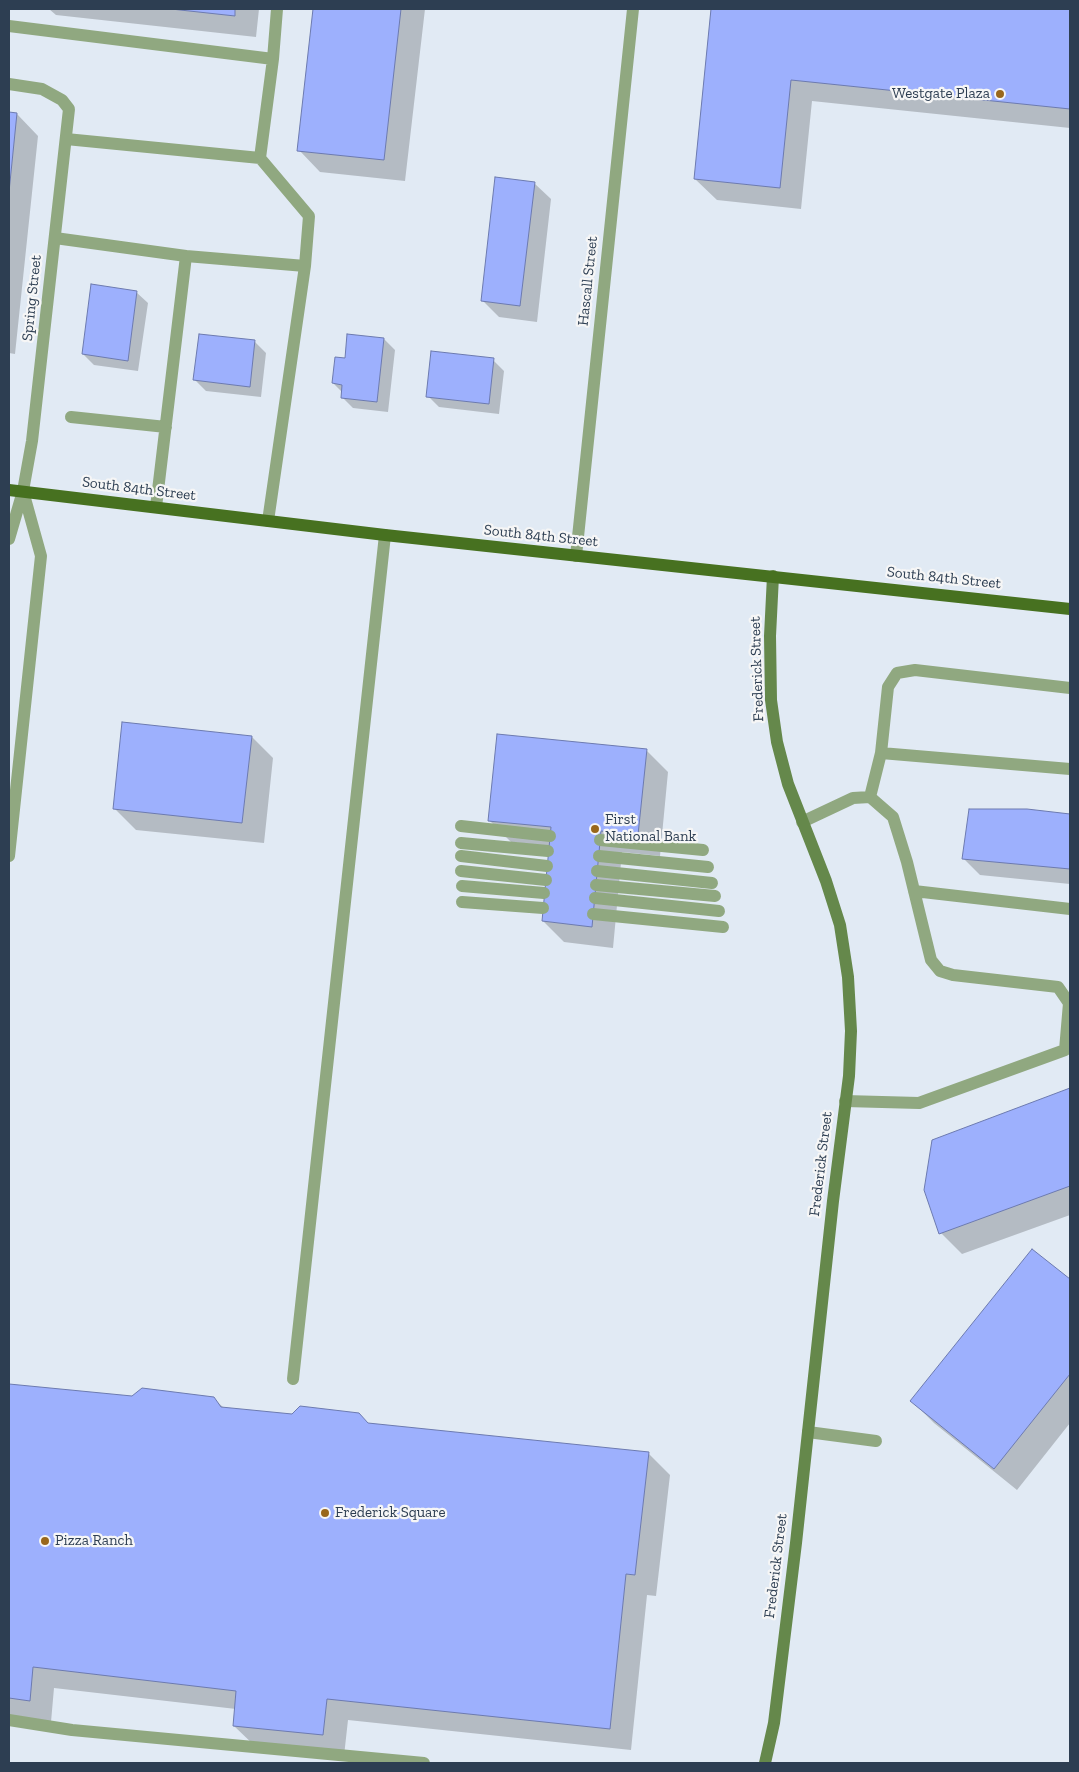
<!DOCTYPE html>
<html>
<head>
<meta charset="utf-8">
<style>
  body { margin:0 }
  #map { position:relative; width:1079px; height:1772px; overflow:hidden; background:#e1eaf4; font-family:"Zilla Slab",serif }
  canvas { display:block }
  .frame { position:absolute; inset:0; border:10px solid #2d3e52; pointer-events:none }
</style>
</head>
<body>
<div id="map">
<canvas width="1079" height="1772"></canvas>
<div class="frame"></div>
</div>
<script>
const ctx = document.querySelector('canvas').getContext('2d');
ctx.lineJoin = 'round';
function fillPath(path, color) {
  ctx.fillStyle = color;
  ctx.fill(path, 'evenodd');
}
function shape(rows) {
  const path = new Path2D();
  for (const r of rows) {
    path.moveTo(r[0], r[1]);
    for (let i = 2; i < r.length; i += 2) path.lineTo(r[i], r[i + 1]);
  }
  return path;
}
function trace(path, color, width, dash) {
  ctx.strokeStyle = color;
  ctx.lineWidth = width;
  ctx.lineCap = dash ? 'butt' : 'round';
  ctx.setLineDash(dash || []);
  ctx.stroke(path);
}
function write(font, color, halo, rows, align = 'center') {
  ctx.font = font + ' "Zilla Slab",serif';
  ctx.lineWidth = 4.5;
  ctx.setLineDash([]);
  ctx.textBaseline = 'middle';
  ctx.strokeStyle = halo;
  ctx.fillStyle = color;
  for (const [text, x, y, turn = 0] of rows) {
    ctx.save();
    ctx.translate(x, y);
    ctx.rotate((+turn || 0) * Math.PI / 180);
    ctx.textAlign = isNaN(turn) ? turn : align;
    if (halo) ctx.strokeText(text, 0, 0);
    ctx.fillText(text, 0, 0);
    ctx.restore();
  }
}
fillPath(shape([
  [49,9,259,9,256,37,56,15],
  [315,9,425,9,405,181,320,172,299,150],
  [712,9,1070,9,1070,128,812,101,801,209,717,200,695,179],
  [9,114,17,114,38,136,15,354,9,353],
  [534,183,551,199,537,322,499,317,482,300],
  [136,292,148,303,138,371,94,365,83,354],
  [200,335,255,342,266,353,261,397,206,391,195,380],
  [384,339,395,350,388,412,353,408,342,397,342,392,333,383,346,359],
  [493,360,504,371,499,414,439,407,428,396],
  [252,737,273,758,264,843,136,830,114,808],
  [646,750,668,772,660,856,622,852,613,948,564,942,543,921,550,846,511,842,489,820],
  [1027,810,1070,816,1070,884,980,875,963,858],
  [1070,1090,1070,1215,962,1254,941,1233,933,1141],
  [1033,1250,1070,1281,1070,1423,1017,1490,934,1423,912,1401],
  [9,1385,132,1397,213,1398,224,1408,648,1453,670,1475,656,1596,647,1595,631,1750,348,1720,344,1756,256,1747,234,1726,236,1709,54,1688,51,1722,9,1717]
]), '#0003');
const building = shape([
  [171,9,235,9,235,16,171,9],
  [313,9,401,9,384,160,297,151,313,9],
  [711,9,1070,9,1070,109,791,80,780,188,694,179,711,9],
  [9,112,17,113,9,192,9,112],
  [495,177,535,182,520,306,481,301,495,177],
  [91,284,137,291,128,361,82,354,91,284],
  [199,334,255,340,250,387,193,380,199,334],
  [347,334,384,338,377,402,341,398,342,385,332,383,335,357,345,358,347,334],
  [431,351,494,358,489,404,426,397,431,351],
  [122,722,252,736,242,823,113,809,122,722],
  [497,734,647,749,638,835,601,831,592,927,542,921,551,827,488,821,497,734],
  [969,809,1027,809,1070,814,1070,869,962,859,969,809],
  [1070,1088,1070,1186,939,1234,924,1190,932,1140,1070,1088],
  [1032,1249,1070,1279,1070,1374,994,1469,910,1401,1032,1249],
  [9,1384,132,1396,142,1388,214,1397,221,1407,292,1414,300,1406,359,1413,368,1423,649,1452,635,1575,626,1574,610,1729,327,1699,323,1735,233,1726,236,1691,33,1667,30,1701,9,1698,9,1384]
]);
fillPath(building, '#9db0fd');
trace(building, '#6c7aaf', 1);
trace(shape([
  [9,26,273,59,260,158],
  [273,59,277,9],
  [66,139,260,158,309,216,305,266],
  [55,238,186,256,156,507],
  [186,256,305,266,268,521],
  [71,417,166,427],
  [881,753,888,687,897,673,915,670,1070,688],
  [870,797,881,753,1070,769],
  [802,822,853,798,870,797,893,817,907,862,931,960,940,971,953,975,1058,987,1069,1003,1065,1050,919,1103,845,1101],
  [461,826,550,836],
  [600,840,703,850],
  [461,843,548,851],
  [461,856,547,866],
  [599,856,708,867],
  [461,871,546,880],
  [597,871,712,883],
  [596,885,715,896],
  [462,886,544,893],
  [914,891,1070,909],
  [595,898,719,911],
  [462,902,543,908],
  [593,914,723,927],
  [293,1379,385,535],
  [808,1432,876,1441],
  [9,1720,72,1730,424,1763]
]), '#90a880', 12);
trace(shape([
  [9,84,42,89,62,100,69,109,32,441,23,491,9,539],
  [576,556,633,9],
  [9,856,41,556,23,491]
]), '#90a880', 12);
trace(shape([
  [765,1763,774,1723,796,1543,833,1201,849,1076,851,1031,848,977,840,925,826,881,788,784,777,742,771,700,770,636,773,576]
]), '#65884b', 12);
trace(shape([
  [9,490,385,535,1070,609]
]), '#477120', 12);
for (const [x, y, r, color] of [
  [1000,94,5,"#99671a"],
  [595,829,5,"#99671a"],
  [325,1513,5,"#99671a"],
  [45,1541,5,"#99671a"]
]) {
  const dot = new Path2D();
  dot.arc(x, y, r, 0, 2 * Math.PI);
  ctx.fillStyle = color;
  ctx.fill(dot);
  trace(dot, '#f6f6f6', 2);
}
write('15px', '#2d3e52', '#f6f6f6', [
  ["Westgate Plaza",990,94,"right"],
  ["First",605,820],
  ["National Bank",605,837],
  ["Frederick Square",335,1513],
  ["Pizza Ranch",55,1541]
], 'left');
write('15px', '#2d3e52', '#f6f6f6', [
  ["Hascall Street",588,281,-84],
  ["Spring Street",32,298,-84],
  ["South 84th Street",139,489,7],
  ["South 84th Street",541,536,6],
  ["South 84th Street",944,578,6],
  ["Frederick Street",757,669,-92],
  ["Frederick Street",821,1164,-83],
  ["Frederick Street",776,1566,-83]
]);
</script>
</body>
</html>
